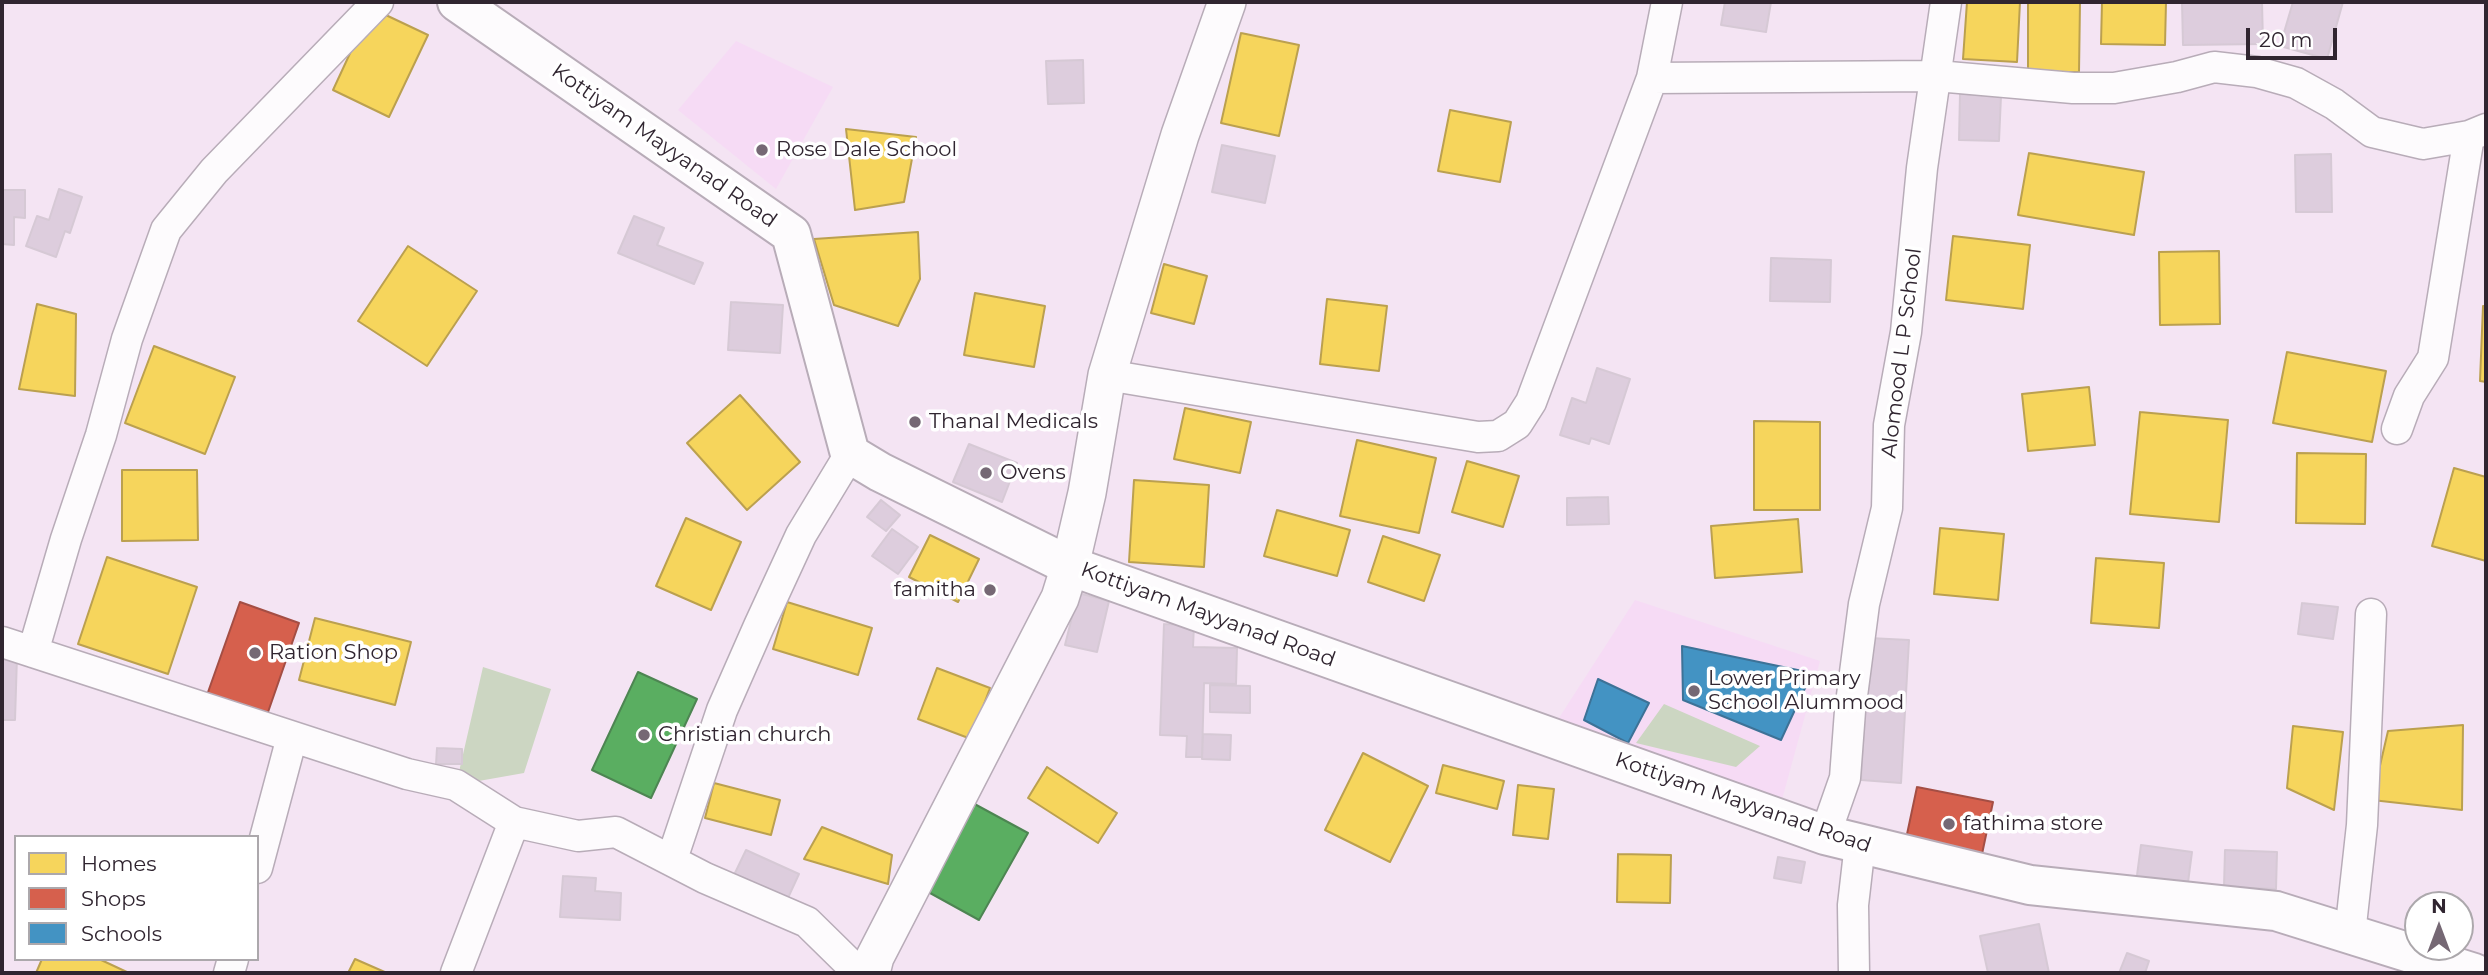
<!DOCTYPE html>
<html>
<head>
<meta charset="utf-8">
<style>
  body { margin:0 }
  #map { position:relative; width:2488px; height:975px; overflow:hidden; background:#f4e4f3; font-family:Montserrat,sans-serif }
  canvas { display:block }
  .frame { position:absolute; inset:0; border:4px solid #302530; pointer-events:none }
  .legend { position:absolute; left:14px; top:835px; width:245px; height:126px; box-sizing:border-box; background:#fff; border:2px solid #aca8ac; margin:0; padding:9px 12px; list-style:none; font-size:21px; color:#302530 }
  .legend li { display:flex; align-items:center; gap:14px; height:35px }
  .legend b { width:35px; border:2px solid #aca8ac }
  .north { position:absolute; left:2404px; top:891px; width:70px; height:70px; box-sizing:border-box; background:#fff; border:2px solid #aca8ac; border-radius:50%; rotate:0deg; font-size:19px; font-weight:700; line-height:28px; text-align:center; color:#302530 }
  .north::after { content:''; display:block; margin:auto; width:24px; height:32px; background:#756874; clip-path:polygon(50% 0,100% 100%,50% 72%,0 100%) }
  .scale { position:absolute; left:2246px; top:28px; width:91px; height:32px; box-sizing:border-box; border:4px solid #302530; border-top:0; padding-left:9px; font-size:21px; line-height:24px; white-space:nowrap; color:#302530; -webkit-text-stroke:5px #fff; paint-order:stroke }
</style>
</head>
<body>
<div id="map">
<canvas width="2488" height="975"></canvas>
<div class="frame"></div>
<ul class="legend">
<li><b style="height:19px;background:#f6d55c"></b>Homes</li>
<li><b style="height:19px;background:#d6604d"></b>Shops</li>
<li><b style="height:19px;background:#4393c3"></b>Schools</li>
</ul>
<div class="north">N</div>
<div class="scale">20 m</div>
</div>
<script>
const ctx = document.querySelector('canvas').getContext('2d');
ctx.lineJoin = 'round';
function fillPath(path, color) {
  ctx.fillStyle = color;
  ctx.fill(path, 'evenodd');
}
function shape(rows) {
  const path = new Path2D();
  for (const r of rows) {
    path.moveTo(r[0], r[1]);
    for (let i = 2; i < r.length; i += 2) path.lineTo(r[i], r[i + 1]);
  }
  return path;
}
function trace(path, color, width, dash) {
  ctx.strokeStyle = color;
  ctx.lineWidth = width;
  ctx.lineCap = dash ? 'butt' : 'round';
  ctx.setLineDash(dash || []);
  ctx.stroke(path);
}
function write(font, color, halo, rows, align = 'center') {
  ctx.font = font + ' Montserrat,sans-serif';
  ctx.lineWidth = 7;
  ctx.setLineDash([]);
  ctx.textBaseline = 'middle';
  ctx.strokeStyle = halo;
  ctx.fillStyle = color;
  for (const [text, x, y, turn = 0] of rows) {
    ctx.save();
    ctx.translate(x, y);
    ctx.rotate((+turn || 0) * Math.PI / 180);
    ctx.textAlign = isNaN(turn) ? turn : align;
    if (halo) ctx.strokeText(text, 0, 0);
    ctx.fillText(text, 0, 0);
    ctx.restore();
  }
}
fillPath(shape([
  [736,41,833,87,776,189,678,110],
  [1635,600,1820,661,1780,807,1557,721]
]), '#f6dbf5');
fillPath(shape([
  [483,667,551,689,524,773,456,785],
  [1664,704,1760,746,1736,767,1636,743]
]), '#ccd6c2');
const homes = shape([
  [1967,2,2020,2,2017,62,1963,59,1967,2],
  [2028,2,2080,2,2079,72,2028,72,2028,2],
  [2102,2,2166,2,2165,45,2101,44,2102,2],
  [371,8,428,35,389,117,333,90,371,8],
  [1241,33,1299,45,1279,136,1221,123,1241,33],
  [1450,110,1511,122,1500,182,1438,171,1450,110],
  [846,129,916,137,904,202,855,210,846,129],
  [2029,153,2144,172,2134,235,2018,215,2029,153],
  [918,232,920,279,898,326,834,305,814,239,918,232],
  [1953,236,2030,245,2023,309,1946,300,1953,236],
  [408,246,477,291,427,366,358,321,408,246],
  [2219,251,2220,324,2160,325,2159,252,2219,251],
  [1164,264,1207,276,1194,324,1151,313,1164,264],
  [975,293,1045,306,1034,367,964,355,975,293],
  [1327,299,1387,306,1379,371,1320,364,1327,299],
  [37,304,76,314,75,396,19,389,37,304],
  [2483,306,2486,306,2486,382,2480,381,2483,306],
  [154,346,235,377,205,454,125,423,154,346],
  [2287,352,2386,371,2372,442,2273,423,2287,352],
  [2089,387,2095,445,2028,451,2022,394,2089,387],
  [740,395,800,462,747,510,687,443,740,395],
  [1185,408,1251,422,1240,473,1174,459,1185,408],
  [2140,412,2228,420,2219,522,2130,514,2140,412],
  [1754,421,1820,422,1820,510,1754,510,1754,421],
  [1357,440,1436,458,1419,533,1340,516,1357,440],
  [2297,453,2366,454,2365,524,2296,523,2297,453],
  [1467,461,1519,476,1503,527,1452,512,1467,461],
  [2454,468,2486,477,2486,561,2432,546,2454,468],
  [122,470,197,470,198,540,122,541,122,470],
  [1134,480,1209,485,1204,567,1129,562,1134,480],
  [1277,510,1350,530,1337,576,1264,556,1277,510],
  [686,518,741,542,711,610,656,586,686,518],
  [1798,519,1802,572,1715,578,1711,526,1798,519],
  [1940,528,2004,534,1998,600,1934,594,1940,528],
  [930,535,979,559,958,602,909,577,930,535],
  [1383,536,1440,555,1424,601,1368,582,1383,536],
  [107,557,197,587,168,674,78,644,107,557],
  [2096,558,2164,563,2159,628,2091,623,2096,558],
  [787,602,872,628,858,675,773,649,787,602],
  [315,618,411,642,395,705,299,680,315,618],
  [937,668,990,688,971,739,918,719,937,668],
  [2463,725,2462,810,2372,800,2388,731,2463,725],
  [2293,726,2343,732,2334,810,2287,788,2293,726],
  [1363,753,1428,786,1390,862,1325,830,1363,753],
  [1443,765,1504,781,1497,809,1436,793,1443,765],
  [1047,767,1117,813,1098,843,1028,798,1047,767],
  [714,783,780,800,771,835,705,818,714,783],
  [1518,785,1554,789,1548,839,1513,835,1518,785],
  [822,827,892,855,888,884,804,859,822,827],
  [1618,854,1671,855,1670,903,1617,902,1618,854],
  [42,959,99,959,129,973,36,973,42,959],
  [355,959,387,973,348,973,355,959]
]);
fillPath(homes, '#f6d55c');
trace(homes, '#bba04f', 2);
const shops = shape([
  [240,602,299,623,267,715,207,695,240,602],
  [1917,787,1993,802,1982,854,1906,839,1917,787]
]);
fillPath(shops, '#d6604d');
trace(shops, '#a44e44', 2);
const schools = shape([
  [1682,646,1812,673,1781,740,1683,700,1682,646],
  [1598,679,1649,703,1628,743,1584,720,1598,679]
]);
fillPath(schools, '#4393c3');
trace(schools, '#3d7297', 2);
const public = shape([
  [638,672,697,699,651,798,592,770,638,672],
  [969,801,1028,833,979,920,921,888,969,801]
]);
fillPath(public, '#5aae61');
trace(public, '#4d8552', 2);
const building = shape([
  [1725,2,1771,2,1766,32,1721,25,1725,2],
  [2182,2,2262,2,2263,44,2183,45,2182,2],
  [2293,2,2343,2,2327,59,2280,46,2293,2],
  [1083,60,1084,103,1048,104,1046,61,1083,60],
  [1960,94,2001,96,1999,141,1959,140,1960,94],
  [1222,145,1275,156,1265,203,1212,192,1222,145],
  [2331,154,2332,212,2296,212,2295,155,2331,154],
  [59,189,82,197,70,233,65,231,56,257,26,246,37,216,49,220,59,189],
  [2,190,25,190,25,218,14,217,14,245,2,244,2,190],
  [634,216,664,228,657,245,703,263,694,284,618,253,634,216],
  [1771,258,1831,260,1830,302,1770,301,1771,258],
  [731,302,783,305,780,353,728,350,731,302],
  [1597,368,1630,379,1609,444,1591,438,1589,444,1560,435,1572,398,1586,403,1597,368],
  [969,444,1017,463,1002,502,953,482,969,444],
  [1608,497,1609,524,1567,525,1567,498,1608,497],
  [881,500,900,515,886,531,867,517,881,500],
  [892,529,918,547,898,574,872,556,892,529],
  [1078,593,1109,601,1097,652,1065,645,1078,593],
  [2302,603,2338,607,2333,639,2298,634,2302,603],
  [1164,624,1194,625,1193,647,1237,648,1236,684,1204,683,1202,757,1186,757,1187,736,1160,735,1164,624],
  [1869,638,1909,640,1901,783,1861,780,1869,638],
  [2,656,17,656,15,720,2,720,2,656],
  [1210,685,1250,686,1250,713,1210,712,1210,685],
  [1203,734,1231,735,1230,760,1202,759,1203,734],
  [437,748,462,749,462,764,436,764,437,748],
  [2141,845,2192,852,2187,890,2136,883,2141,845],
  [746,850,799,874,787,900,734,875,746,850],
  [2225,850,2277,852,2276,889,2224,887,2225,850],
  [1778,857,1805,862,1801,883,1774,878,1778,857],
  [563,876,596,878,595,891,621,893,620,920,560,917,563,876],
  [2039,924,2049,973,1988,973,1980,936,2039,924],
  [2127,953,2149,961,2145,973,2119,973,2127,953]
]);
fillPath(building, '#ddcddd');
trace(building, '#d6c9d5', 2);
const minor = shape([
  [1667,2,1652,78,1937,76,2073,88,2114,88,2177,77,2214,67,2257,72,2296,83,2334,104,2372,132,2423,144,2469,136,2486,129],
  [1107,375,1478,437,1498,436,1517,424,1531,402,1652,78],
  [2397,429,2409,396,2433,358,2469,136],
  [2,642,407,774,456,785,514,822,578,836,616,832,705,878,807,922,859,973],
  [33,652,66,539,101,435,127,339,166,230,214,171,378,2],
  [1825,835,1845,778,1850,711,1864,604,1887,508,1889,425,1906,332,1922,168,1946,2],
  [672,859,722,710,759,626,801,535,850,454],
  [257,868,292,737],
  [2350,934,2362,825,2371,614],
  [229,973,233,959],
  [456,973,514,822],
  [1854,973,1853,905,1860,844]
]);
const tertiary = shape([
  [871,973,875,957,1060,598,1070,566,1087,493,1107,375,1180,135,1227,2]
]);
const secondary = shape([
  [457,2,791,234,850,454,880,472,1070,566,1825,835,2030,885,2276,911,2474,973]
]);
trace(minor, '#b8acb8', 33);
trace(tertiary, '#b8acb8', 40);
trace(secondary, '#b8acb8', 42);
trace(minor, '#fdfbfd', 30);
trace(tertiary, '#fdfbfd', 37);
trace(secondary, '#fdfbfd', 38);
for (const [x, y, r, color] of [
  [762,150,7,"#756874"],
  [915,422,7,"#756874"],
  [986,473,7,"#756874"],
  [990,590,7,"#756874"],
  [255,653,7,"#756874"],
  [1694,691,7,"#756874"],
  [644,735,7,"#756874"],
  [1949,824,7,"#756874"]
]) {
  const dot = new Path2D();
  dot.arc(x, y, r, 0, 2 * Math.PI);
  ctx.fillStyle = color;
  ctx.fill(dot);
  trace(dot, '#fff', 2.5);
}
write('21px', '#302530', '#fff', [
  ["Kottiyam Mayyanad Road",664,146,35],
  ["Alomood L P School",1902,353,-83],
  ["Kottiyam Mayyanad Road",1208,615,20],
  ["Kottiyam Mayyanad Road",1743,803,19]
]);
write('21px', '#302530', '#fff', [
  ["Rose Dale School",776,150],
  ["Thanal Medicals",929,422],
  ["Ovens",1000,473],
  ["famitha",976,590,"right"],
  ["Ration Shop",269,653],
  ["Lower Primary",1708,679],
  ["School Alummood",1708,703],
  ["Christian church",658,735],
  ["fathima store",1963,824]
], 'left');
</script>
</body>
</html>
